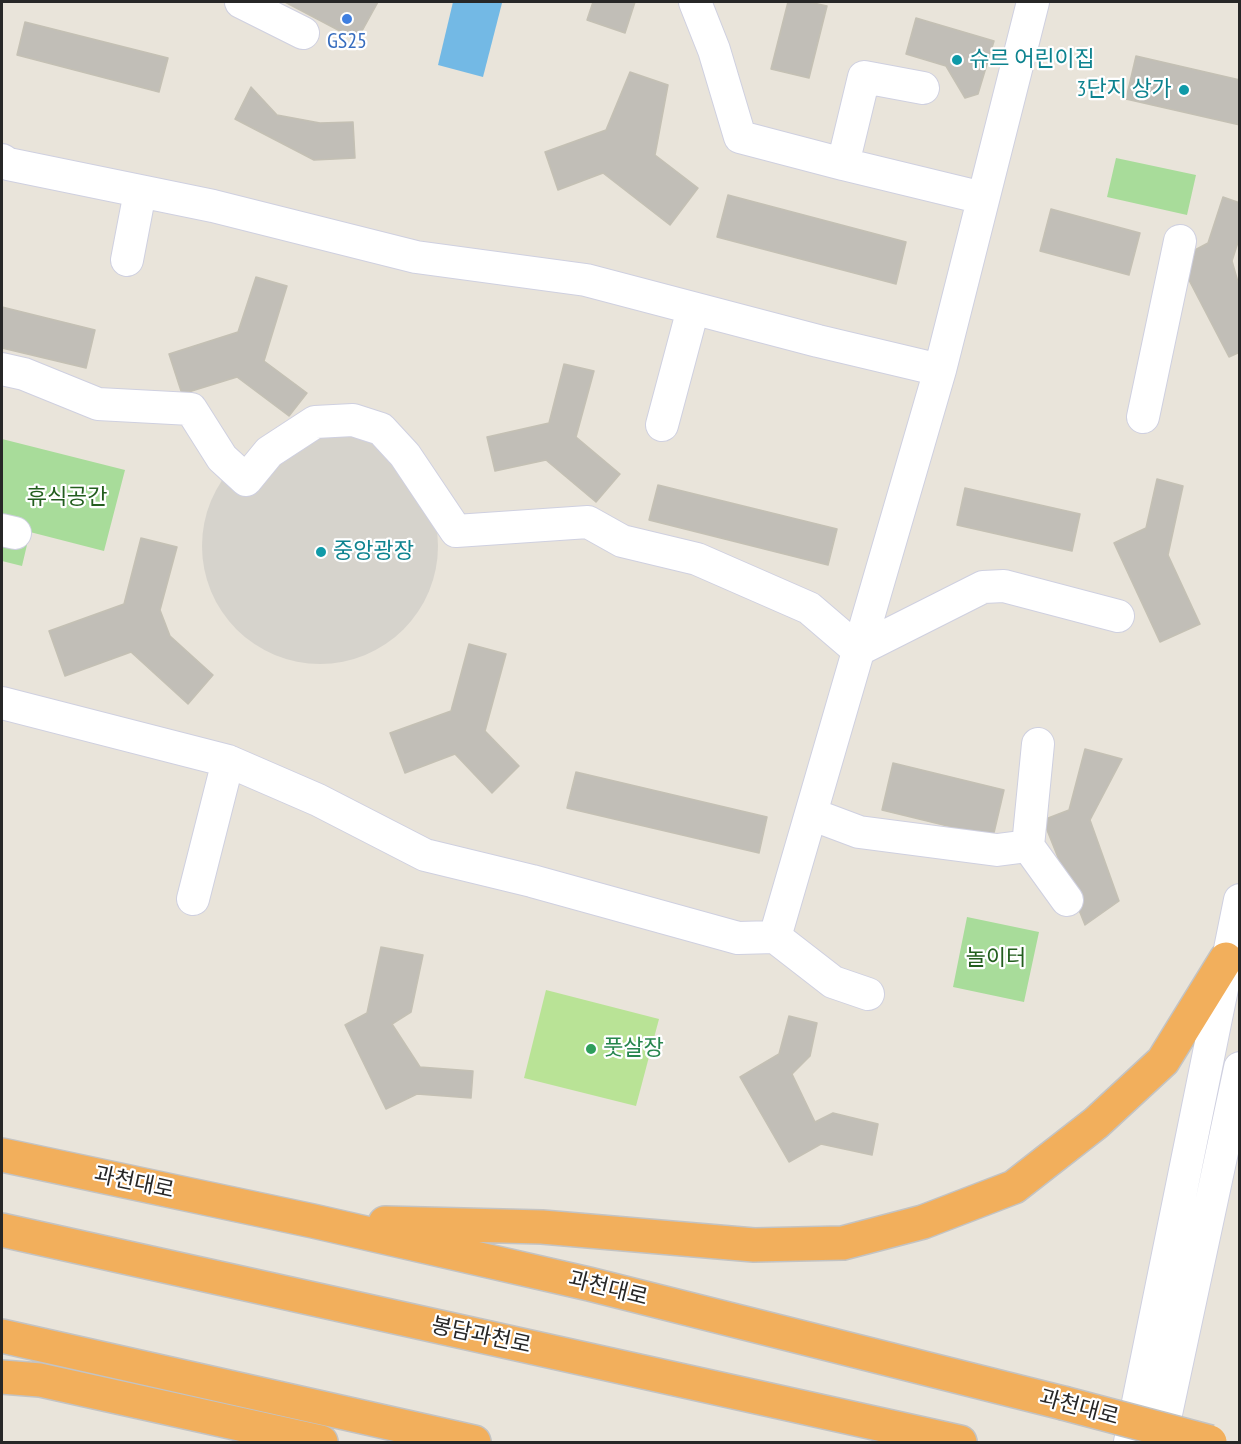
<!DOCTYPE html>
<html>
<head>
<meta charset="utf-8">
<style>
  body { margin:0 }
  #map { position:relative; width:1241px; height:1444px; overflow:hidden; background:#e9e4da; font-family:"PT Sans Narrow",sans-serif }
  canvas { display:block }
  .frame { position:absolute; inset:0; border:3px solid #272727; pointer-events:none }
</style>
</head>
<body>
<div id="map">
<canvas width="1241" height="1444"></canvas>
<div class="frame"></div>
</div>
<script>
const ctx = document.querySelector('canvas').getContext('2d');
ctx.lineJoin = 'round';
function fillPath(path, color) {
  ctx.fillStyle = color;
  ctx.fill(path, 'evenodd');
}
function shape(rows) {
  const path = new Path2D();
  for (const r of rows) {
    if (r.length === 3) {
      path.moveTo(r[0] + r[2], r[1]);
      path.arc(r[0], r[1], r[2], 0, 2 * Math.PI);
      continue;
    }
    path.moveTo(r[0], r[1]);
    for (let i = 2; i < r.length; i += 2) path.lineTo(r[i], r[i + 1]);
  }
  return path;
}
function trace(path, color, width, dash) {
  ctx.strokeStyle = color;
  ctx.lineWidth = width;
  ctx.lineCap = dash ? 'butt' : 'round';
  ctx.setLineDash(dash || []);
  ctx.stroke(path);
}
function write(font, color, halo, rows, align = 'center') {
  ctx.font = font + ' "PT Sans Narrow","Noto Sans KR",sans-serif';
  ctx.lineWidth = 4.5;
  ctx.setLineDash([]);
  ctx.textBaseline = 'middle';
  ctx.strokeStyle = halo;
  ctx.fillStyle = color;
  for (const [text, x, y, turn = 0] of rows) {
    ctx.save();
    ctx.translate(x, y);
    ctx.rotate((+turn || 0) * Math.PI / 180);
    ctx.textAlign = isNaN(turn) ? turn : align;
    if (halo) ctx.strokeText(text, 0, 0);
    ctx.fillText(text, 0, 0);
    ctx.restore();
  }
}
fillPath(shape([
  [1116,158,1196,175,1187,215,1107,197],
  [2,439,125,470,104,551,30,532,22,566,2,561],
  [967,917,1039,932,1024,1002,953,987]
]), '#a8dc9a');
fillPath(shape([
  [546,990,659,1019,636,1106,524,1078]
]), '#b9e396');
fillPath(shape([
  [320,546,118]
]), '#d6d3cc');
fillPath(shape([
  [453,2,502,3,483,77,438,65]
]), '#73b9e5');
const building = shape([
  [285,2,378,2,357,40,285,2],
  [593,2,635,2,625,33,587,20,593,2],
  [788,2,809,2,827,6,809,78,771,69,788,2],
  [916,18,994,41,978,94,965,98,946,66,906,54,916,18],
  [25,22,168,58,159,92,17,55,25,22],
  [1136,56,1240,80,1240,125,1126,99,1136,56],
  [630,72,668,85,655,155,698,188,670,225,603,173,558,190,545,152,606,130,630,72],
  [251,87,277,115,320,123,353,122,355,158,314,160,235,119,251,87],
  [728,195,906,242,896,284,717,237,728,195],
  [1223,197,1240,203,1240,236,1232,261,1240,289,1240,352,1229,357,1178,259,1208,243,1223,197],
  [1051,209,1140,233,1129,275,1040,251,1051,209],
  [256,277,287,286,264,361,307,393,289,416,237,377,182,394,169,354,238,332,256,277],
  [2,307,95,330,86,368,2,348,2,307],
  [564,364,594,371,576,437,620,474,596,502,546,460,495,471,487,437,549,423,564,364],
  [1157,479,1183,486,1168,555,1200,624,1160,642,1114,543,1146,528,1157,479],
  [658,485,837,529,828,565,649,520,658,485],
  [965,488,1080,514,1072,551,957,525,965,488],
  [141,538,177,547,160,610,170,636,213,675,188,704,131,652,65,676,49,631,124,604,141,538],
  [469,644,506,654,485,731,519,766,492,793,455,754,405,773,390,733,451,711,469,644],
  [1085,749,1122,759,1090,820,1119,901,1085,925,1043,820,1069,810,1085,749],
  [893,763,1004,790,993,837,882,810,893,763],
  [576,772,767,817,759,853,567,808,576,772],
  [381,947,423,955,411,1012,392,1024,420,1067,473,1071,471,1098,417,1094,386,1109,345,1025,367,1013,381,947],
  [789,1016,817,1023,810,1056,792,1074,815,1122,833,1113,878,1124,872,1155,821,1144,789,1162,740,1077,779,1054,789,1016]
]);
fillPath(building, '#c1beb7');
trace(building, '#c4c0b4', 1.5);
const minor = shape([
  [241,2,303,33],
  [695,2,714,50,740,137,843,164],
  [923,88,864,77,843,164,983,198],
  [2,160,8,164,213,206,416,257,586,280,818,341,940,370],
  [127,260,140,192],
  [2,369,24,374,98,404,191,409,222,458,246,480,269,452,315,422,353,420,381,429,405,455,456,531,588,522,622,541,697,559,809,608,858,650,983,587,1004,586,1118,616],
  [1143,417,1180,241],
  [662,425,693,309],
  [2,530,15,533],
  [2,703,228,761,318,800,425,855,532,881,738,938,775,937,940,370,1033,2],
  [811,814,859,832,997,850,1028,846,1067,900],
  [1028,846,1038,744],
  [193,899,228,761],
  [775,937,833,982,868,994],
  [1130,1442,1240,900],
  [1160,1442,1240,1068]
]);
const highway = shape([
  [2,1155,313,1221,589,1284,1063,1403],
  [385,1223,542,1227,754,1245,843,1243,923,1222,1014,1187,1096,1123,1163,1061,1226,959],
  [2,1230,960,1442],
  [2,1336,474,1442],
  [2,1377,40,1380,321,1442]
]);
trace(minor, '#cfd0e0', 34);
trace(highway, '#c3c3c3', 36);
trace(minor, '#fff', 32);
trace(highway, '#f2af5c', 33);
const highwayBridge = shape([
  [1063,1403,1210,1442]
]);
trace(highwayBridge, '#c3c3c3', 36, []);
trace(highwayBridge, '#f2af5c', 33);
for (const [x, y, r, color] of [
  [347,19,6,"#3f7fe0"],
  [957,60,6,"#0f9aa8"],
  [1184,90,6,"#0f9aa8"],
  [321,552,6,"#0f9aa8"],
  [591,1049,6,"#2e9e5b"]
]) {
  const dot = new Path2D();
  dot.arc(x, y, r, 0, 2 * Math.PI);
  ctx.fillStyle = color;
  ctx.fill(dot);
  trace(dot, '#fff', 2);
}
write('22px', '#366cbe', '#fff', [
  ["GS25",347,42]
]);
write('22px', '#0d838f', '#fff', [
  ["슈르 어린이집",969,60],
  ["3단지 상가",1172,90,"right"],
  ["중앙광장",333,552]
], 'left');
write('22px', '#235e1e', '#fff', [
  ["휴식공간",67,498],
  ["놀이터",996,959]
]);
write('22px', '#27864d', '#fff', [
  ["풋살장",603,1049]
], 'left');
write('22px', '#272727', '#fff', [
  ["과천대로",134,1183,12],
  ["과천대로",608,1289,14],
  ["봉담과천로",481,1336,12],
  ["과천대로",1079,1408,15]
]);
</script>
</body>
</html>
